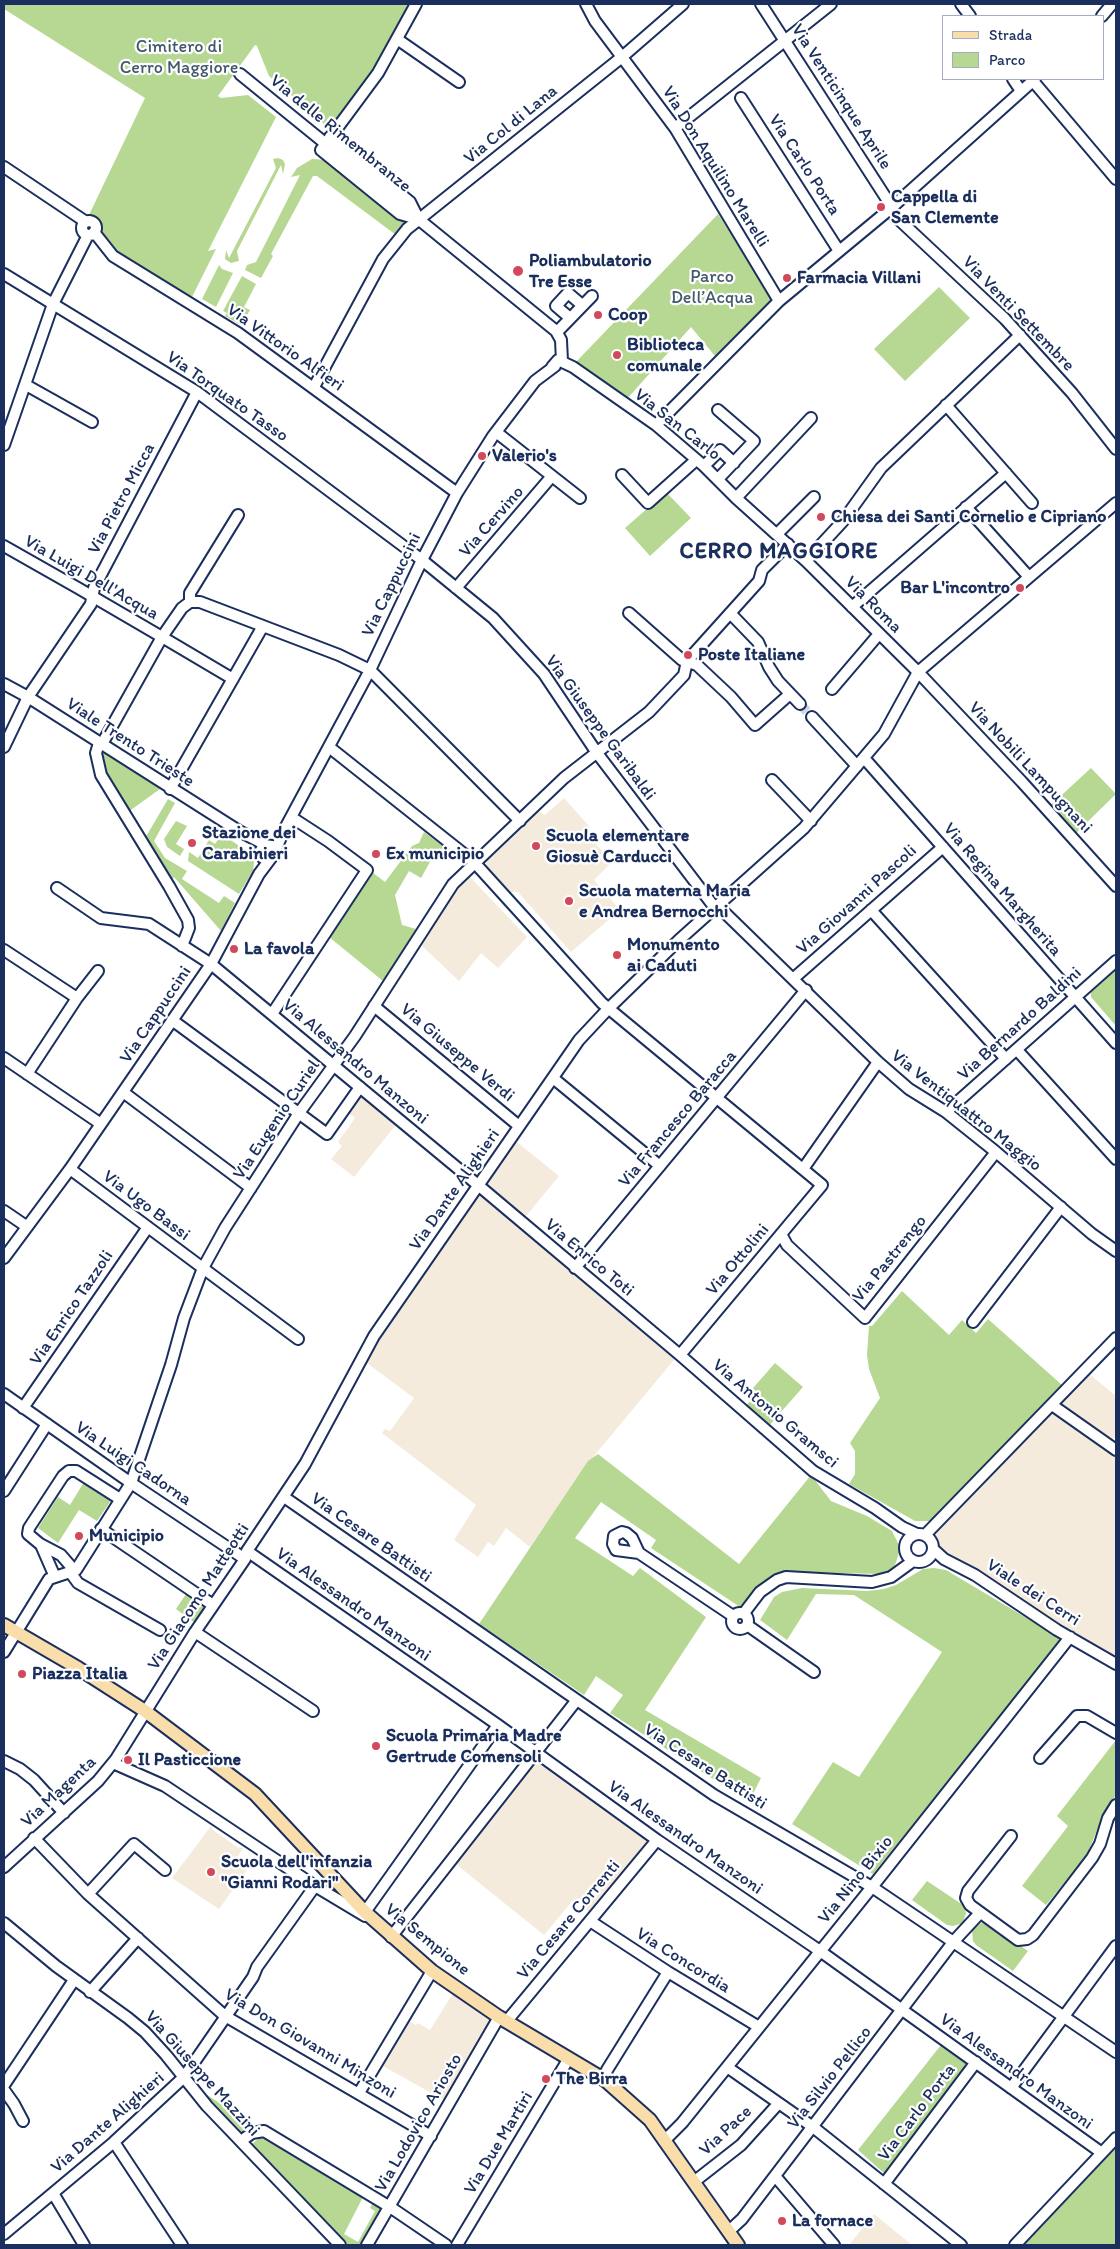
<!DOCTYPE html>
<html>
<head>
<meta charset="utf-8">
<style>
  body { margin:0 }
  #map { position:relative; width:1120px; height:2249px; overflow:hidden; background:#fff; font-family:Itim,sans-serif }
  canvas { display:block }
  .frame { position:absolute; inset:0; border:5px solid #1b2f5e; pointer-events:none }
  .legend { position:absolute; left:942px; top:15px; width:162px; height:65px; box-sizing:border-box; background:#fff; border:1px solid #a4acbf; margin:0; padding:6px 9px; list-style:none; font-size:15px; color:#1b2f5e }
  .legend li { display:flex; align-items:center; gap:10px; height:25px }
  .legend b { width:25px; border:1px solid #a4acbf }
</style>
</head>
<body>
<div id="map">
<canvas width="1120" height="2249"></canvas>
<div class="frame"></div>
<ul class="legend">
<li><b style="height:6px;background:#f9deab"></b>Strada</li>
<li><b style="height:14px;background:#b6d892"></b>Parco</li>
</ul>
</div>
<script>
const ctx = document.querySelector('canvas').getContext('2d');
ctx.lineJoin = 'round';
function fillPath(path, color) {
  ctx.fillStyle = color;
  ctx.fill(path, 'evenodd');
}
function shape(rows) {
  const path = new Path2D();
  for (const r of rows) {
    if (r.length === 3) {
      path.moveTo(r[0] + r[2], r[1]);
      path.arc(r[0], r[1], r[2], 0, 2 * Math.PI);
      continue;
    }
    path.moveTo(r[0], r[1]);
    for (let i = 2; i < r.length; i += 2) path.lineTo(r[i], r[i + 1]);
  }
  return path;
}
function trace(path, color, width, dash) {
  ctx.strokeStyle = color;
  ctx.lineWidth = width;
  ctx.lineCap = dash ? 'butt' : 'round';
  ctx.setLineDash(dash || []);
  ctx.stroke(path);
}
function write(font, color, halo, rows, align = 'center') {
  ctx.font = font + ' Itim,sans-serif';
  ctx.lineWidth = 4.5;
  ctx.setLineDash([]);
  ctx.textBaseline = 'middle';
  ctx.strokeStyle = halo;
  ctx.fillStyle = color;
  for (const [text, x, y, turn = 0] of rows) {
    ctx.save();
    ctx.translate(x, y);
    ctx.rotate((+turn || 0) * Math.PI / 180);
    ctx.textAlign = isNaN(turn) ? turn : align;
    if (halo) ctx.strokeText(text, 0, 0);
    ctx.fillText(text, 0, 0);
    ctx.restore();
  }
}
fillPath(shape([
  [564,798,589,826,586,833,612,862,594,880,620,910,571,952,518,892,511,892,486,866,487,858,539,811,545,815],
  [469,876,527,937,498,968,481,953,459,981,420,944,458,886],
  [361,1090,399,1121,354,1177,331,1159,342,1146,338,1142,355,1118,346,1111],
  [512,1138,559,1176,522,1221,479,1184],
  [478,1187,678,1355,589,1462,530,1547,506,1528,494,1546,488,1542,478,1557,454,1540,476,1505,382,1433,385,1429,390,1431,414,1398,363,1360],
  [1087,1372,1116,1396,1116,1435,1110,1443,1116,1447,1116,1662,1059,1629,935,1547,932,1538,947,1515],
  [536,1754,654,1840,594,1916,574,1899,544,1935,452,1861],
  [211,1826,213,1830,237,1847,243,1848,237,1858,249,1867,219,1909,172,1878],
  [455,1990,501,2019,451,2104,381,2065,407,2020,416,2025,418,2023,430,2030],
  [874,2214,912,2245,849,2245]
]), '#f4ebdd');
fillPath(shape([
  [4,4,409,4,374,72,331,130,269,76,257,46,255,45,218,96,221,98,248,95,276,117,208,251,216,249,191,299,106,247,100,224,88,217,145,98,4,9],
  [278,158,283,160,285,164,283,174,281,165,237,251,239,261,231,263,225,259,226,250,229,258,276,168,273,159],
  [312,159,327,160,405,222,396,235,317,176,313,176,271,254,273,256,261,278,245,270,247,265,256,262,300,175,291,177,297,168],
  [718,214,773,299,715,356,691,327,626,400,576,362],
  [219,265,222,269,233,273,216,307,202,299],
  [242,276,256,284,244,307,250,310,241,325,225,316,227,313,223,311],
  [939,287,970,318,905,381,874,349],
  [666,492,691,518,650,556,625,528],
  [106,752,160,789,128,812,107,775,103,759,103,754],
  [1091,768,1116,794,1076,833,1051,805],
  [168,799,175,803,154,841,165,858,187,871,182,879,219,903,224,896,235,903,221,931,174,877,171,881,144,840],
  [176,821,187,826,176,844,184,849,180,856,167,847,164,839],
  [424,832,444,847,431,860,421,878,409,871,395,895,402,925,416,929,383,981,329,937,372,872,385,882,412,846,419,843],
  [222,834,245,850,254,862,253,871,239,894,188,861,189,852,198,858,209,840,215,844],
  [1116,968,1116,1026,1091,997,1091,990],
  [902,1291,949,1335,962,1320,976,1333,988,1319,1062,1385,930,1521,915,1521,849,1484,855,1474,855,1451,850,1443,880,1398,869,1369,867,1355,869,1326,872,1326],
  [775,1363,803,1387,767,1428,744,1408,757,1393,753,1388],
  [598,1454,739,1564,811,1475,831,1501,867,1516,892,1531,898,1543,900,1550,894,1568,884,1574,788,1572,774,1576,756,1588,743,1609,651,1548,656,1540,601,1502,575,1538,633,1576,640,1568,706,1617,645,1710,761,1778,749,1802,610,1713,623,1695,596,1676,584,1695,479,1624,588,1461],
  [84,1482,112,1499,97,1521,79,1510,58,1543,38,1528,58,1497,70,1505],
  [934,1568,946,1570,1062,1639,873,1874,792,1824,833,1762,859,1777,942,1652,854,1595,816,1594,787,1640,760,1620,774,1597,782,1592,802,1588,867,1591,884,1589,896,1585,923,1569],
  [188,1591,207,1604,195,1623,176,1609],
  [1116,1740,1116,1795,1103,1815,1087,1855,1046,1905,1022,1886,1068,1826,1057,1816],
  [927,1881,963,1905,966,1913,963,1923,953,1926,947,1925,912,1900],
  [981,1923,989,1924,1028,1951,1013,1971,976,1945,973,1941,972,1931],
  [941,2045,968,2064,886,2175,858,2150],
  [204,2093,249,2122,246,2129,240,2134,202,2094],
  [264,2134,363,2197,344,2234,358,2242,375,2211,370,2208,373,2202,380,2207,381,2212,360,2245,347,2245,252,2144],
  [1116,2148,1116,2244,1024,2245]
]), '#b6d892');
trace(shape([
  [800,704,812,717]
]), '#d1d5df', 10, [10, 5]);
const minor = shape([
  [586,4,595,21,675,128,779,301],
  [761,4,888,201,895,216,1005,319,1072,393,1116,449],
  [961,4,970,16],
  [1102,16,1112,4],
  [397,39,459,82],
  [240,74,556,331,561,340,562,361],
  [1013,79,1021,91],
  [1033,81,1116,179],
  [741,98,839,251],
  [675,128,831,4],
  [330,137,410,202,416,214],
  [4,167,86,222],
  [414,218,400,214,321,150,378,73,416,4],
  [89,228,7],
  [94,232,113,256,238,333,457,493],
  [4,274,197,392,422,560,493,618,544,674,597,753,715,908,723,911,878,1062,909,1089,946,1112,996,1152,1092,1234,1116,1251],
  [570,318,556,306,568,293,582,305],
  [557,332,592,296],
  [552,367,558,360,573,367,656,425,704,466,736,498,806,561,918,672,1022,782,1116,886],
  [26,385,92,422],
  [314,387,383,259,407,229,622,57,683,4],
  [946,405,1032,503],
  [718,410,754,441,718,479],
  [656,425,779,301,890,209,1035,79],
  [496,432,580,498],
  [4,445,53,304,88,235],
  [704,466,720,450,734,463],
  [622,475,648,503,696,460],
  [736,498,811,418],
  [966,507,1029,577],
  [777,534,814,497],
  [4,546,78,588,162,637,182,608,190,602,200,602,339,655,370,670,520,821],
  [806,561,843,521,881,468,1020,335],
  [456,588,552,476],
  [190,602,190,593,238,515],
  [852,607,1006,473],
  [629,613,682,660,697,665,731,697,755,725,790,694],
  [730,613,758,642,769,667,778,681,800,704],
  [4,684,28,697,239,831,266,845],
  [832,689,879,634],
  [812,717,857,766],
  [99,743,96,753,101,775,169,886,188,920,189,928,182,946],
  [102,744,162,637,233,679],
  [4,747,28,697,91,604,94,588,197,392],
  [329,747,474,862,602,1003,822,1185,680,1355],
  [864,758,1116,1043],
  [772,780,811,821],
  [170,789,263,626],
  [270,858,263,858,260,852,264,845,272,846],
  [57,888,101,918,149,924,211,964,478,1185,680,1355,813,1471,875,1508,902,1527,917,1534],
  [871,910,1006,1059],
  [4,950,77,998],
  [794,978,943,847],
  [374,1006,519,1126],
  [272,1014,367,870,328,841,291,817],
  [172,1020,327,1134,360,1087],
  [1017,1050,1116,1159],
  [4,1058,101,1124],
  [27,1074,77,998,98,971],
  [553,1078,660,1166],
  [123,1092,251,1188],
  [946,1112,1116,961],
  [70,1169,298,1339],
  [803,1169,878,1062],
  [4,1211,26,1226],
  [781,1234,787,1245,865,1318,996,1152],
  [4,1258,70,1169,211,964,259,874,274,854,283,832,370,670,422,560,457,493,493,436,535,381,555,366],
  [575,1268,806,990],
  [973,1322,1061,1207],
  [4,1394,131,1483,245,1559],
  [1052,1405,1116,1450],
  [23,1408,148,1227],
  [4,1491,47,1424],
  [284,1497,714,1795,872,1887,1116,2052],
  [101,1529,213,1605],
  [919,1548,14],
  [925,1535,1116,1338],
  [41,1545,55,1577],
  [933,1549,944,1559,975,1575,1057,1630,1116,1664],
  [247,1551,498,1725,657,1840,820,1951,1102,2153],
  [639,1553,616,1550,613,1544,614,1536,622,1532,626,1533,632,1538,639,1553,733,1616],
  [74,1570,61,1555,40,1544,28,1534,29,1528,63,1476,69,1471,76,1471,120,1499],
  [70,1572,78,1583,160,1630],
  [744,1613,760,1592,777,1580,786,1577,872,1582,891,1577,913,1561],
  [740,1621,8],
  [747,1625,814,1672],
  [195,1632,313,1711],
  [4,1652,49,1579,76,1570,131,1483,171,1365,184,1318,203,1268,225,1228,299,1113,355,1036,453,884,564,778,649,712,684,675,687,661,759,581,762,570,788,544],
  [1040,1758,1077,1716,1087,1716,1116,1733],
  [4,1761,20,1769,34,1780,64,1813],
  [113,1763,165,1786,315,1886,365,1916],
  [1011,1836,968,1891,966,1898,970,1905,1018,1940,1027,1939,1033,1935,1092,1858,1100,1844,1108,1818,1116,1805],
  [34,1838,88,1894,225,2016,431,2136],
  [4,1867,98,1781,116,1759,195,1632,245,1559,247,1551,305,1464,374,1336,579,1040,608,1009,679,940,804,828,884,734,918,672,1116,503],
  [88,1894,134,1844,165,1870],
  [365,1912,498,1725],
  [590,1921,668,1972,759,2027],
  [4,1923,56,1966,128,2018,145,2032,166,2055,207,2106,340,2245],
  [391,1937,576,1701],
  [90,1992,138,1938],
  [506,2022,657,1840],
  [727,2067,813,2127,961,2245],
  [605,2080,607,2070,668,1972],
  [4,2085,74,1980],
  [1011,2088,1116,1946],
  [4,2090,14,2104,23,2121],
  [359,2093,432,1971],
  [241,2141,252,2133,264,2131,390,2207,446,2245],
  [664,2141,682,2123,876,1882,1070,1637],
  [114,2142,182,2245],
  [775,2176,834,2245],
  [695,2181,741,2145,778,2104],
  [884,2184,976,2062],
  [53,2193,84,2245],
  [729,2231,742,2219,954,1941,980,1913],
  [4,2234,114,2142,184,2077,253,1977,257,1967,315,1886],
  [367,2245,499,2017],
  [457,2245,569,2058],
  [1015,2245,1116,2138]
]);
const major = shape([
  [4,1625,78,1668,145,1711,255,1794,365,1912,432,1971,499,2017,605,2080,650,2120,738,2245]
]);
trace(minor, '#1b2f5e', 14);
trace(major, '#1b2f5e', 16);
trace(minor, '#fff', 10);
trace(major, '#f9deab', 12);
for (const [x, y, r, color] of [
  [881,207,5,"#d1495b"],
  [518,271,6,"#d1495b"],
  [787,278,5,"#d1495b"],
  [598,315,5,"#d1495b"],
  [617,355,5,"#d1495b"],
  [482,456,5,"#d1495b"],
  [821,517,5,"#d1495b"],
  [1020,588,5,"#d1495b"],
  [688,655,5,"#d1495b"],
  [192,843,5,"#d1495b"],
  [536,846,5,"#d1495b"],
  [376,854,5,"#d1495b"],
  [569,901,5,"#d1495b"],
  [234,949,5,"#d1495b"],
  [617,955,5,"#d1495b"],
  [79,1536,5,"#d1495b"],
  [22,1674,5,"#d1495b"],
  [376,1746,5,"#d1495b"],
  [128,1760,5,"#d1495b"],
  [211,1872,5,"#d1495b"],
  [546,2079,5,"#d1495b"],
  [782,2221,5,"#d1495b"]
]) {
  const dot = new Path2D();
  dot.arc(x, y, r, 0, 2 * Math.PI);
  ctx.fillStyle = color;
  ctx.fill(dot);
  trace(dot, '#fff', 2);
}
write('18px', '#42596b', '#fff', [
  ["Cimitero di",179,47],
  ["Cerro Maggiore",179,68],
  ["Parco",712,277],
  ["Dell’Acqua",712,298]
]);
write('18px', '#1b2f5e', '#fff', [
  ["Via Venticinque Aprile",841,97,57],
  ["Via Col di Lana",511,125,-39],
  ["Via delle Rimembranze",340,134,39],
  ["Via Carlo Porta",804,165,57],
  ["Via Don Aquilino Marelli",715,167,58],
  ["Via Venti Settembre",1018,314,46],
  ["Via Vittorio Alfieri",285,348,35],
  ["Via Torquato Tasso",227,397,35],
  ["Via San Carlo",677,425,38],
  ["Via Pietro Micca",122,499,-62],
  ["Via Cervino",492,522,-49],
  ["Via Luigi Dell'Acqua",91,578,30],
  ["Via Cappuccini",392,585,-64],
  ["Via Roma",873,605,45],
  ["Via Giuseppe Garibaldi",600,728,54],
  ["Viale Trento Trieste",130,743,33],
  ["Via Nobili Lampugnani",1030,768,47],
  ["Via Regina Margherita",1002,890,49],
  ["Via Giovanni Pascoli",857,900,-42],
  ["Via Cappuccini",156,1015,-56],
  ["Via Bernardo Baldini",1020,1024,-42],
  ["Via Giuseppe Verdi",457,1053,40],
  ["Via Alessandro Manzoni",355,1062,40],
  ["Via Ventiquattro Maggio",966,1111,38],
  ["Via Francesco Baracca",678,1119,-50],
  ["Via Eugenio Curiel",277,1120,-56],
  ["Via Dante Alighieri",455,1190,-55],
  ["Via Ugo Bassi",146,1206,37],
  ["Via Enrico Toti",589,1258,40],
  ["Via Pastrengo",890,1259,-51],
  ["Via Ottolini",738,1260,-50],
  ["Via Enrico Tazzoli",72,1308,-56],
  ["Via Antonio Gramsci",775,1414,40],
  ["Via Luigi Cadorna",133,1464,34],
  ["Via Cesare Battisti",371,1538,35],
  ["Viale dei Cerri",1033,1593,33],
  ["Via Giacomo Matteotti",199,1597,-57],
  ["Via Alessandro Manzoni",353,1605,35],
  ["Via Cesare Battisti",705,1767,33],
  ["Via Magenta",59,1792,-43],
  ["Via Alessandro Manzoni",685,1838,35],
  ["Via Nino Bixio",856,1880,-51],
  ["Via Cesare Correnti",569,1920,-50],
  ["Via Sempione",427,1940,39],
  ["Via Concordia",683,1961,32],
  ["Via Don Giovanni Minzoni",310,2044,31],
  ["Via Alessandro Manzoni",1016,2072,36],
  ["Via Giuseppe Mazzini",202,2074,48],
  ["Via Silvio Pellico",830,2078,-52],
  ["Via Carlo Porta",917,2113,-53],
  ["Via Dante Alighieri",108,2123,-41],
  ["Via Lodovico Ariosto",419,2123,-60],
  ["Via Pace",726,2131,-43],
  ["Via Due Martiri",499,2143,-59]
]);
write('bold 18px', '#1b2f5e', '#fff', [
  ["Cappella di",891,197],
  ["San Clemente",891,218],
  ["Poliambulatorio",529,261],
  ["Tre Esse",529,282],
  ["Farmacia Villani",797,278],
  ["Coop",608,315],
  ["Biblioteca",627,345],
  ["comunale",627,366],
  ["Valerio's",492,456],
  ["Chiesa dei Santi Cornelio e Cipriano",831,517],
  ["Bar L'incontro",1010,588,"right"],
  ["Poste Italiane",698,655],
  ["Stazione dei",202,833],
  ["Carabinieri",202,854],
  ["Scuola elementare",546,836],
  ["Giosuè Carducci",546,857],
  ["Ex municipio",386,854],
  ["Scuola materna Maria",579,891],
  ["e Andrea Bernocchi",579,912],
  ["Monumento",627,945],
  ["ai Caduti",627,966],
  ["La favola",244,949],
  ["Municipio",89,1536],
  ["Piazza Italia",32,1674],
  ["Scuola Primaria Madre",386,1736],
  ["Gertrude Comensoli",386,1757],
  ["Il Pasticcione",138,1760],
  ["Scuola dell'infanzia",221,1862],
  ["\"Gianni Rodari\"",221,1883],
  ["The Birra",556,2079],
  ["La fornace",792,2221]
], 'left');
ctx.letterSpacing = '1px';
write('bold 22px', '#1b2f5e', '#fff', [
  ["CERRO MAGGIORE",779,552]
]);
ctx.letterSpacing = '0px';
</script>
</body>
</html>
